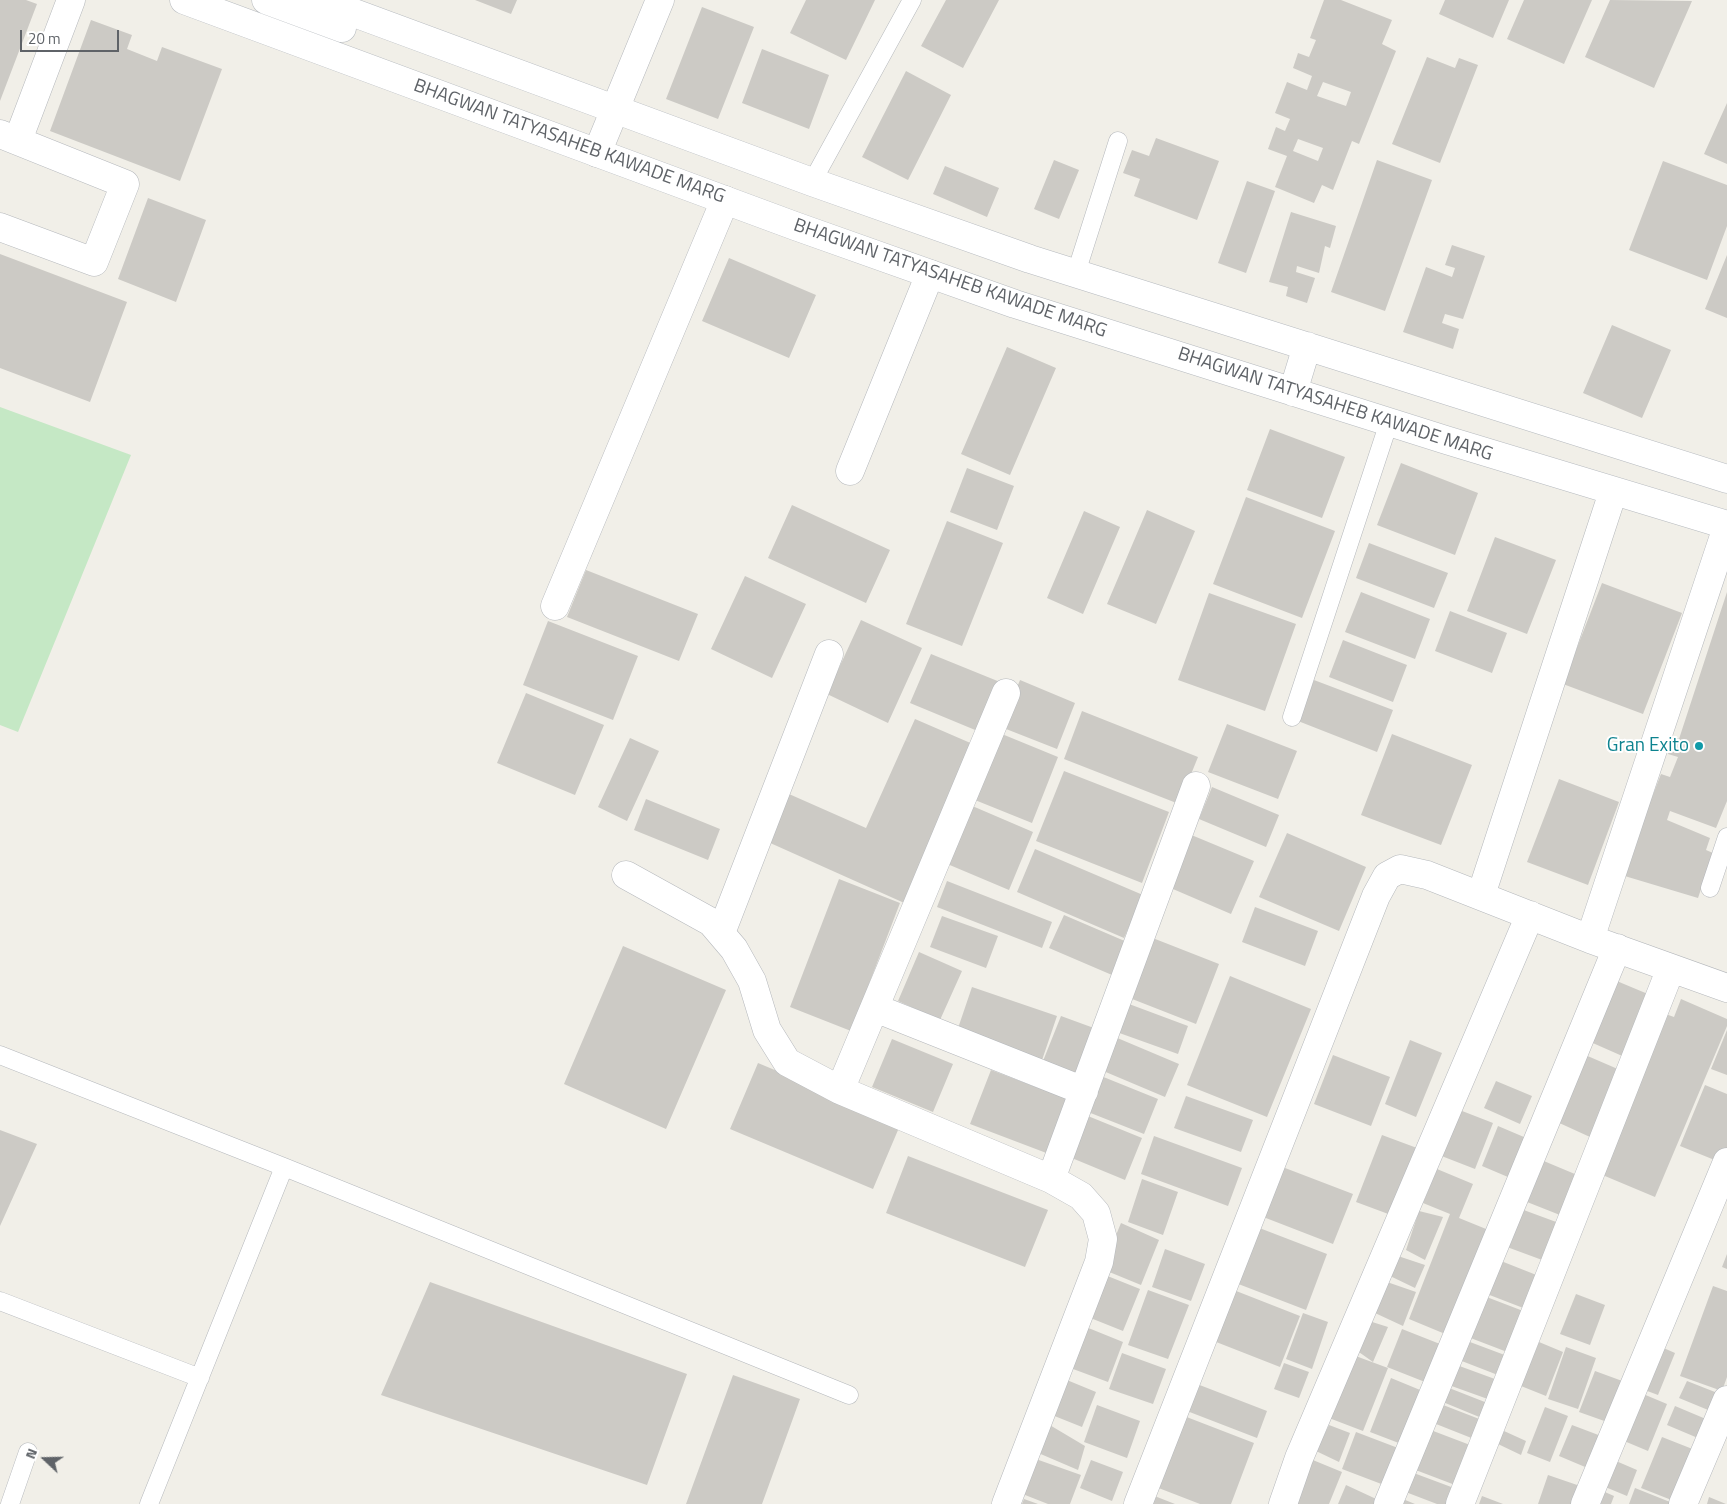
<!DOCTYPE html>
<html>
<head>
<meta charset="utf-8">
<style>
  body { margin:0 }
  #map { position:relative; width:1727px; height:1504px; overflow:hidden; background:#f1efe8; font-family:"Titillium Web",sans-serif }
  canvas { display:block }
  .north { position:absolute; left:20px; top:1434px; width:50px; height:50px; -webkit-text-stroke:4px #fff; paint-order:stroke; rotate:291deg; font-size:14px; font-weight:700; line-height:20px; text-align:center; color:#5f6368 }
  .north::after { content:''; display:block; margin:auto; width:18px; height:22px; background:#5f6368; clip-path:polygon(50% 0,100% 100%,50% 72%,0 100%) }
  .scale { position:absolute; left:20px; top:30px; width:99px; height:22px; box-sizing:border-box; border:2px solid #5f6368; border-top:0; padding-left:6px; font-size:15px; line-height:18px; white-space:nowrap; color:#5f6368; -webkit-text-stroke:4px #fff; paint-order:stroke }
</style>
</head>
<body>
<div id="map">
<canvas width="1727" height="1504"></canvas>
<div class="north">N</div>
<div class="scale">20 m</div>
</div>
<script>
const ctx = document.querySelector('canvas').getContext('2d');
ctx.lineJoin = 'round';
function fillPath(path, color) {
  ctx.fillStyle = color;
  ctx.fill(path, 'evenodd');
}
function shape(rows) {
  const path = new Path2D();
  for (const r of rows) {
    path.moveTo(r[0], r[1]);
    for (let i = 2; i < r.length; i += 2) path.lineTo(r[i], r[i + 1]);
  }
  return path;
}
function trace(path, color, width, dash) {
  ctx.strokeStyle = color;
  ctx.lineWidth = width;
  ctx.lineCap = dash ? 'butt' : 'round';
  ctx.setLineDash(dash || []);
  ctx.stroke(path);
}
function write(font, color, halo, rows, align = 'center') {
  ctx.font = font + ' "Titillium Web",sans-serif';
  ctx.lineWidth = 4;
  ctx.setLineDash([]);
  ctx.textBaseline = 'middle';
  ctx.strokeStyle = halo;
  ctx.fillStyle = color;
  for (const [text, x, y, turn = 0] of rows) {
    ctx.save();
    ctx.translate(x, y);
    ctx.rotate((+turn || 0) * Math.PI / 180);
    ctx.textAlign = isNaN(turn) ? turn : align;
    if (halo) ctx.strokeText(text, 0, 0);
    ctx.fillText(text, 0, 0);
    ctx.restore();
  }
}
fillPath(shape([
  [0,407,131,455,18,732,0,725]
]), '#c5e8c5');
fillPath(shape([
  [0,0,26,0,37,4,0,101],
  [475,0,517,0,511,14],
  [806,0,875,0,846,60,790,33],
  [946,0,999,0,963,68,921,46],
  [1324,0,1341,0,1392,20,1382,44,1396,51,1359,144,1352,141,1333,190,1322,185,1314,203,1275,187,1287,156,1268,149,1276,127,1285,131,1290,119,1275,113,1287,82,1307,90,1312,76,1293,68,1298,53,1309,57,1316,40,1310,38],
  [1323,82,1351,92,1346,106,1317,96],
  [1298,139,1323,148,1318,161,1293,151],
  [1445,0,1509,0,1493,38,1439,14],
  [1524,0,1592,0,1564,64,1507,39],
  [1610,0,1692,1,1654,88,1585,57],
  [702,7,754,27,718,119,666,99],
  [91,20,132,35,127,49,157,61,162,47,222,69,180,181,50,131],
  [762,49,829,75,809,129,742,103],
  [1427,57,1455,68,1459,58,1478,65,1440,163,1392,144],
  [906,71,951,95,908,180,862,157],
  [1727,103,1727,164,1704,154],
  [1156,138,1219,161,1197,220,1134,196,1140,179,1123,173,1132,150,1149,156],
  [1054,160,1079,170,1059,219,1034,209],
  [1377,160,1432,180,1385,311,1331,292],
  [1663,161,1727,185,1727,226,1707,280,1629,250],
  [945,166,999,188,987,217,933,194],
  [1247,181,1275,191,1246,273,1218,263],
  [148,198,206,220,176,302,118,279],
  [1291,212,1336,226,1330,248,1325,246,1319,273,1297,266,1296,272,1315,278,1307,303,1286,296,1288,287,1269,282],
  [1452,245,1485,256,1463,319,1445,314,1442,323,1459,329,1453,349,1403,332,1426,267,1452,277,1455,268,1445,265],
  [0,254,127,302,90,402,0,368],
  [1727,255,1727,318,1705,309],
  [729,258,816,295,789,358,702,321],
  [1612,325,1671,350,1642,418,1583,393],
  [1007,347,1056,368,1010,475,961,454],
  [1270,429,1345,457,1322,518,1247,490],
  [1401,463,1478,493,1455,555,1377,525],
  [967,468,1014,486,997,530,950,512],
  [1246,497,1335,531,1302,618,1213,584],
  [792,505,890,550,866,603,768,558],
  [1147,510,1195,531,1156,624,1107,604],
  [1084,511,1120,527,1083,614,1047,598],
  [947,521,1003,543,962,646,906,624],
  [1495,537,1556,560,1527,634,1467,611],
  [1369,543,1448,573,1434,608,1356,578],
  [586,570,698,614,679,661,567,617],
  [745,576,806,604,772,678,711,649],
  [1602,583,1682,613,1643,714,1563,684],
  [1361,592,1430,619,1415,659,1345,632],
  [1727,592,1727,801,1716,828,1670,811,1667,820,1710,838,1706,850,1713,853,1698,898,1618,874,1637,836,1661,774,1670,777,1678,757,1668,754,1675,737,1679,739],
  [1209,593,1296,624,1265,711,1178,680],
  [1450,611,1507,633,1492,673,1435,651],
  [861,620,922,648,888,723,827,694],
  [548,621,638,656,613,720,523,685],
  [1343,640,1407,665,1393,702,1329,677],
  [931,654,1000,682,980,732,910,703],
  [1020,680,1075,703,1057,749,1001,727],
  [1314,680,1393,710,1377,752,1298,721],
  [526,693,604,725,575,795,497,763],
  [1082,711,1198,757,1179,804,1064,759],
  [915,719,982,748,911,906,768,842,789,794,866,828],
  [1227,724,1297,751,1278,799,1208,772],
  [997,732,1058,757,1032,823,970,798],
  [1392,734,1472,765,1441,845,1361,815],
  [630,738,659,751,627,821,598,807],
  [1064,771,1169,812,1142,883,1036,841],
  [1559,779,1619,802,1588,885,1527,862],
  [1212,787,1279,815,1266,847,1199,819],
  [646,799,720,829,708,860,634,830],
  [970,805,1033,832,1009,890,945,863],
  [1287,833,1366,867,1339,931,1259,897],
  [1189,834,1254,861,1231,914,1166,886],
  [1035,849,1143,895,1124,938,1017,892],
  [839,879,900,903,851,1031,790,1007],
  [947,881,1052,922,1042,948,937,907],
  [1255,907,1318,931,1305,966,1242,942],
  [1064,915,1127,942,1112,975,1049,948],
  [942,916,998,936,986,968,930,947],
  [1145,935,1219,964,1196,1024,1122,995],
  [623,946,726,990,666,1129,564,1084],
  [919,952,962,971,940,1020,898,1001],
  [1230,976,1311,1009,1267,1117,1187,1085],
  [1612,979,1655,997,1629,1059,1586,1040],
  [972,987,1057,1016,1040,1066,955,1037],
  [1681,999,1727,1019,1727,1026,1655,1197,1593,1171,1660,1012,1674,1017],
  [1121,1001,1188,1026,1178,1054,1111,1030],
  [1061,1016,1102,1031,1084,1077,1043,1061],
  [1727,1030,1727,1075,1711,1069],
  [1115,1037,1179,1064,1165,1097,1101,1070],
  [892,1039,953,1064,933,1112,872,1087],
  [1410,1040,1442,1053,1416,1117,1385,1104],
  [1583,1054,1620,1070,1590,1137,1555,1121],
  [1333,1055,1390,1077,1371,1126,1314,1104],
  [758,1063,901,1123,873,1189,730,1129],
  [991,1070,1070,1100,1049,1154,970,1124],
  [1101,1076,1158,1099,1144,1134,1088,1112],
  [1496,1081,1532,1096,1520,1124,1484,1108],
  [1705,1085,1727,1094,1727,1150,1722,1163,1680,1146],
  [1186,1096,1253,1120,1241,1152,1174,1128],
  [1457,1109,1493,1123,1475,1169,1439,1155],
  [1083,1114,1142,1138,1125,1180,1067,1156],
  [1498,1126,1531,1140,1515,1180,1482,1166],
  [0,1130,37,1144,0,1226],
  [1382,1135,1417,1148,1391,1215,1356,1202],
  [1154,1136,1242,1168,1228,1206,1141,1174],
  [908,1156,1048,1210,1025,1267,886,1213],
  [1539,1159,1582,1177,1565,1217,1522,1200],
  [1272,1163,1353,1194,1333,1244,1253,1213],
  [1437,1169,1473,1184,1459,1218,1491,1231,1450,1336,1409,1319,1450,1214,1423,1203],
  [1142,1179,1178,1192,1163,1235,1128,1222],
  [1521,1209,1567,1226,1553,1264,1507,1247],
  [1419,1211,1443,1217,1425,1260,1406,1250],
  [1121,1223,1159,1240,1141,1285,1102,1269],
  [1249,1224,1327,1254,1306,1310,1228,1280],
  [1165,1249,1205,1264,1191,1301,1152,1287],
  [1727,1254,1727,1269,1722,1267],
  [1398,1256,1425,1265,1415,1288,1388,1275],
  [1501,1261,1544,1278,1531,1311,1487,1294],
  [1100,1273,1140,1289,1123,1331,1083,1315],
  [430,1282,687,1374,647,1485,381,1395],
  [1387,1282,1416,1292,1403,1326,1375,1313],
  [1713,1286,1727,1291,1727,1377,1722,1391,1680,1376],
  [1226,1287,1300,1316,1280,1367,1206,1338],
  [1148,1290,1189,1305,1168,1359,1128,1345],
  [1576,1294,1605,1305,1590,1345,1560,1334],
  [1484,1296,1531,1314,1515,1355,1468,1337],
  [1303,1313,1328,1322,1312,1369,1286,1359],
  [1369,1321,1388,1327,1373,1362,1356,1350],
  [1081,1325,1123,1342,1108,1382,1065,1366],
  [1402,1329,1440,1344,1425,1382,1387,1367],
  [1462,1339,1510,1357,1503,1377,1454,1358],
  [1539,1342,1563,1352,1546,1396,1521,1386],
  [1659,1346,1675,1353,1658,1395,1642,1389],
  [1566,1347,1596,1358,1578,1409,1548,1399],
  [1122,1353,1166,1369,1153,1404,1109,1389],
  [1353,1355,1388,1368,1363,1431,1329,1418],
  [1284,1363,1309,1372,1299,1398,1274,1389],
  [1454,1364,1503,1382,1496,1402,1446,1384],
  [1595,1371,1625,1382,1610,1423,1579,1412],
  [733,1375,800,1399,762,1504,686,1504],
  [1062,1378,1096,1392,1082,1427,1047,1413],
  [1391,1378,1425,1392,1404,1445,1370,1432],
  [1687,1381,1720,1394,1713,1412,1679,1398],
  [1197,1384,1267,1411,1257,1438,1187,1411],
  [1444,1386,1495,1406,1489,1421,1438,1400],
  [1636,1391,1667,1404,1648,1451,1617,1438],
  [1438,1403,1487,1422,1479,1441,1431,1422],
  [1097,1405,1140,1421,1127,1458,1084,1442],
  [1675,1406,1713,1422,1705,1441,1667,1425],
  [1545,1407,1568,1416,1550,1462,1527,1453],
  [1184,1416,1254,1443,1231,1504,1200,1504,1156,1487],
  [1048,1424,1085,1446,1078,1470,1036,1452],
  [1329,1425,1350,1433,1339,1462,1316,1451],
  [1572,1425,1609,1439,1597,1472,1559,1456],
  [1428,1429,1478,1448,1463,1488,1413,1469],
  [1504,1431,1526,1441,1521,1455,1498,1444],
  [1356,1432,1398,1448,1384,1485,1342,1469],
  [1662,1437,1695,1450,1674,1501,1641,1488],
  [1033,1458,1081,1475,1070,1504,1048,1504,1020,1493],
  [1308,1458,1342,1472,1329,1504,1293,1504],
  [1609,1458,1637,1470,1627,1496,1598,1484],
  [1091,1460,1123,1472,1112,1501,1080,1488],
  [1411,1472,1462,1491,1457,1504,1437,1504,1403,1491],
  [1548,1475,1583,1487,1577,1504,1538,1504],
  [1346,1485,1387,1504,1338,1504],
  [1635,1488,1675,1504,1629,1504],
  [1598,1489,1614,1496,1611,1504,1591,1504],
  [1152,1495,1175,1504,1149,1504],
  [1482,1496,1503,1504,1479,1504],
  [1398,1497,1415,1504,1395,1504],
  [1709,1497,1726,1504,1707,1504],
  [1024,1499,1038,1504,1022,1504]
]), '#cccac5');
const lane = shape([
  [812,182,912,0],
  [1076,273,1118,141],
  [1292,717,1389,422],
  [1710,888,1727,837],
  [0,1055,284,1167,849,1395],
  [0,1301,200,1378],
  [10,1504,28,1452],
  [149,1504,284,1167]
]);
const street = shape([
  [0,134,125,184,94,262,0,227],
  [18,140,71,0],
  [597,153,660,0],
  [850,471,930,274],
  [555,606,725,200],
  [626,875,711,922,734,949,752,981,767,1030,787,1062,840,1090,1051,1179,1081,1196,1096,1213,1103,1239,1099,1262,1006,1504],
  [1481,895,1613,492],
  [721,933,829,654],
  [1590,939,1727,527],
  [875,1008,1084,1091],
  [840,1090,1006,693],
  [1051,1179,1196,786],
  [1138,1504,1376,896,1387,876,1400,869,1427,875,1590,939,1727,988],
  [1283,1504,1299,1458,1530,915],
  [1388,1504,1617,948],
  [1460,1504,1671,968],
  [1585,1504,1727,1162],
  [1683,1504,1727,1400]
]);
const secondary = shape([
  [184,0,795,226,1015,304,1446,440,1727,525],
  [266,0,342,28],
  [319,0,812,182,1030,259,1727,479],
  [1293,392,1307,346]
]);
trace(lane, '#b5b8bc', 19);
trace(street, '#b5b8bc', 29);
trace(secondary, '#b6babf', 29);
trace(lane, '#fff', 18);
trace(street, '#fff', 28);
trace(secondary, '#fff', 28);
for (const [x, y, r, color] of [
  [1699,746,5,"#0f9aa8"]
]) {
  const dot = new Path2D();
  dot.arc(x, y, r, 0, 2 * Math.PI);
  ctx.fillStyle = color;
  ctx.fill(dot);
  trace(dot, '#fff', 2);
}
write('19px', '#5f6368', '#fff', [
  ["BHAGWAN TATYASAHEB KAWADE MARG",569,142,20],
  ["BHAGWAN TATYASAHEB KAWADE MARG",950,279,19],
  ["BHAGWAN TATYASAHEB KAWADE MARG",1335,405,18]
]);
write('19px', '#0d838f', '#fff', [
  ["Gran Exito",1689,746]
], 'right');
</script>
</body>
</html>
